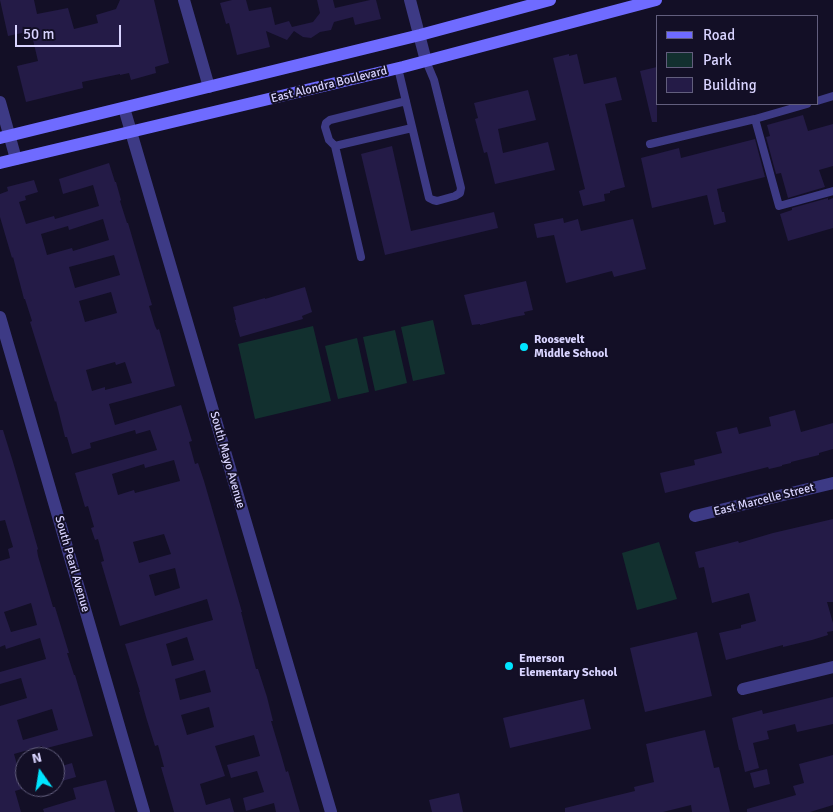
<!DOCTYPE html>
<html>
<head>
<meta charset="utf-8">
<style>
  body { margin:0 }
  #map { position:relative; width:833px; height:812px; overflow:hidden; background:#130f26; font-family:Signika,sans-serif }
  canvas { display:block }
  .legend { position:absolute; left:656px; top:15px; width:162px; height:90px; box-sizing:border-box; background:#130f26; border:1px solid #625e7d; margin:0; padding:6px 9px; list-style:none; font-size:15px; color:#d9d4ff }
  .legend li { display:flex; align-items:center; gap:10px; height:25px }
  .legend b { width:25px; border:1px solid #625e7d }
  .north { position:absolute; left:15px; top:747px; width:50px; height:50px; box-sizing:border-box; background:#130f26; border:1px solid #625e7d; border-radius:50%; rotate:347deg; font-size:14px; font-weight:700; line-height:20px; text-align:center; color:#d9d4ff }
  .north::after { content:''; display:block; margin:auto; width:18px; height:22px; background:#00e5ff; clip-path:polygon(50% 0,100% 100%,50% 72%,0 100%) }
  .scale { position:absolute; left:15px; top:25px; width:106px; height:22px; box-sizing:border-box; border:2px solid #d9d4ff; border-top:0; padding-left:6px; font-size:15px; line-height:18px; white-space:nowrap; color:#d9d4ff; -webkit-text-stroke:4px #130f26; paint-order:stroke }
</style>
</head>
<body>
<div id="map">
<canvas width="833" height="812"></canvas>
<ul class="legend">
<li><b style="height:6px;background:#6f6bff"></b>Road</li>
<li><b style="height:14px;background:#12302f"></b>Park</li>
<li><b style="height:14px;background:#241b47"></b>Building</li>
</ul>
<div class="north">N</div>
<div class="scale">50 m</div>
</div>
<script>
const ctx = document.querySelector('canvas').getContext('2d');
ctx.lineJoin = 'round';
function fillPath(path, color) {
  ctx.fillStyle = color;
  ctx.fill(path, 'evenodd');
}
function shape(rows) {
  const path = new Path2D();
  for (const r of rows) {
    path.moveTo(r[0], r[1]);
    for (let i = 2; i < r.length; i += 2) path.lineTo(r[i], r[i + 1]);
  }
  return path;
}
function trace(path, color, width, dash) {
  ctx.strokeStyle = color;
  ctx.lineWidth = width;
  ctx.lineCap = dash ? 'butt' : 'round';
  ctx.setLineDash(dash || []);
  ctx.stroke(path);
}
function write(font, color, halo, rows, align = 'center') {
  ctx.font = font + ' Signika,sans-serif';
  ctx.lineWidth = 4;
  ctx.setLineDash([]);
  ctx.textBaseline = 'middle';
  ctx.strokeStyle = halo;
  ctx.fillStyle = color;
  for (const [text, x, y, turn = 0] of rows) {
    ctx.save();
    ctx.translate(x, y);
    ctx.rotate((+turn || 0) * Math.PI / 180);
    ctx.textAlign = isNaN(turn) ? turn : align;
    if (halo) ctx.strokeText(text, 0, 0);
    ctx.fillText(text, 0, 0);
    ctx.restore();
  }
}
fillPath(shape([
  [433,320,445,374,413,381,401,327],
  [313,326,331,401,255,419,238,344],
  [395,330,407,383,375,391,363,337],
  [357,338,369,392,338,399,325,346],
  [659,542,677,599,637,610,622,553]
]), '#12302f');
fillPath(shape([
  [0,0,34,0,37,14,68,8,74,29,98,23,96,15,116,9,120,0,154,0,169,63,155,67,156,73,131,80,129,73,120,75,120,74,82,82,83,88,26,102,17,66,38,61,33,40,29,40,28,35,22,36,22,33,8,36],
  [232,0,246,0,249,11,271,7,275,25,289,21,292,27,313,22,320,13,317,0,333,0,335,8,370,0,376,0,381,19,355,25,353,17,334,22,331,30,320,32,311,38,303,37,294,31,287,40,266,31,270,47,237,55,229,23,226,24,220,3],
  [569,54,569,56,577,54,584,84,616,77,622,100,605,104,625,187,610,191,610,193,604,194,605,201,583,206,579,191,585,189,553,58],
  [657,67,657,122,652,122,640,71],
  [528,90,536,120,498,129,503,153,548,142,555,170,495,184,487,152,484,153,475,119,478,118,474,103],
  [803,115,808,131,833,124,833,166,819,170,825,187,788,198,781,173,776,174,766,137,770,136,767,125],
  [755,139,765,177,717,189,722,212,724,212,726,222,714,225,707,195,652,208,641,158,679,148,681,158],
  [392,146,411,231,494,212,498,228,385,255,361,154],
  [109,163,115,182,116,182,121,200,120,201,127,223,128,223,152,305,149,306,155,326,157,330,159,329,175,386,109,404,115,425,181,405,192,441,189,442,195,464,198,463,204,481,242,612,241,612,256,669,258,669,267,697,273,721,271,721,280,751,286,772,288,771,300,812,276,812,274,803,246,811,243,798,264,792,257,771,231,778,227,765,260,756,254,735,215,746,225,776,200,784,206,805,230,798,234,812,174,812,161,767,164,767,158,745,155,746,146,717,139,692,140,692,125,644,213,620,207,599,120,626,101,562,104,561,98,539,95,540,91,528,94,527,88,506,85,507,75,473,157,450,150,430,136,434,135,430,90,443,91,448,72,454,67,437,65,437,56,401,55,402,30,322,32,321,25,299,24,299,13,257,12,258,0,217,0,194,8,191,7,187,34,180,38,192,25,196,26,200,19,202,26,224,54,216,55,219,99,206,93,185,63,194,59,179],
  [103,219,109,240,73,251,72,248,47,255,41,234,68,226,69,230],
  [114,255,120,275,75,288,69,267],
  [111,292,117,313,85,322,79,301],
  [115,362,116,365,125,362,132,383,105,390,105,387,92,391,86,370],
  [174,460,180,481,135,493,134,490,118,495,112,474,144,464,145,468],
  [164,534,171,554,139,563,133,542],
  [175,568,180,588,155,596,149,575],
  [187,637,194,660,172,666,166,644],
  [205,670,211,692,180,700,175,679],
  [209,707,214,727,187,735,181,715],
  [828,198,828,200,833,198,833,228,788,241,780,214,792,210,792,208],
  [563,218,564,223,578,219,581,231,633,219,646,269,614,277,612,271,566,283,554,235,537,238,534,224],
  [526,281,533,310,524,312,525,315,514,317,480,325,480,324,472,325,464,295],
  [305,287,312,312,302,316,303,319,240,337,235,320,236,320,233,307,265,298,265,299],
  [795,410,801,432,833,423,833,449,819,453,819,455,791,462,791,463,782,465,782,466,769,469,768,467,665,493,660,473,695,465,694,460,722,453,716,432,737,427,739,434,771,426,769,417],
  [0,430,3,430,13,462,38,549,37,550,38,556,53,607,55,607,69,653,67,653,74,675,75,675,93,736,43,749,42,746,14,754,20,775,25,773,25,788,15,791,21,812,0,812,0,706,27,698,21,678,0,684,0,672,46,659,40,638,6,649,5,645,0,647,0,561,10,558,8,549,13,547,5,520,0,521],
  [31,603,37,625,11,632,4,612],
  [52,709,58,730,23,740,17,720],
  [833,519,833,602,827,602,833,623,833,631,827,632,828,635,812,640,783,647,783,645,726,660,719,633,741,628,741,625,756,621,749,593,712,603,704,567,699,568,695,552,738,541,739,543,773,533],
  [697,632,712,696,645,712,630,648],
  [833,697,833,724,797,732,795,724,767,731,769,739,753,743,759,768,745,772,740,750,739,750,732,718,762,710,763,714],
  [584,699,591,729,510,748,503,718],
  [705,730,714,768,719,767,730,812,692,812,691,805,663,812,565,812,565,808,635,791,634,787,654,782,646,744],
  [833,755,833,805,810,812,747,812,747,809,796,795,793,786,804,783,799,764],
  [72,763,76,777,55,783,55,768],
  [767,769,770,784,754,788,750,773],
  [106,780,115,812,44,812,43,809,76,799,73,788],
  [459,793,463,812,432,812,429,800]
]), '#241b47');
trace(shape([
  [398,68,429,198,433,200,437,201,455,196,460,193,461,188,434,80,426,61],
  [406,101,330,120,326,123,325,127,329,140,335,146,412,128],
  [817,101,833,96],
  [755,119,779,206,833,191],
  [650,144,755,119,807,104],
  [335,146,361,257]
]), '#3d3a85', 8);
trace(shape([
  [184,0,209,87],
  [410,0,426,61],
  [0,102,16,159],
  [124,108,331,812],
  [0,317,144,812],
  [695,516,833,483],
  [743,689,833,667]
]), '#3d3a85', 12);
trace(shape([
  [0,138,420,35,550,0],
  [0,163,403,67,656,0]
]), '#6f6bff', 12);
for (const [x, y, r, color] of [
  [524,347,5,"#00e5ff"],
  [509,666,5,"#00e5ff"]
]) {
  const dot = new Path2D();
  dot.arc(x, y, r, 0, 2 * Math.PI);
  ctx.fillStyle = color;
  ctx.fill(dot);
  trace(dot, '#130f26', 2);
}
write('12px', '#d9d4ff', '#130f26', [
  ["East Alondra Boulevard",329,85,-14],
  ["South Mayo Avenue",227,460,74],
  ["East Marcelle Street",764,500,-14],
  ["South Pearl Avenue",72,564,74]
]);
write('bold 12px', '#d9d4ff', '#130f26', [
  ["Roosevelt",534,340],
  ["Middle School",534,354],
  ["Emerson",519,659],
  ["Elementary School",519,673]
], 'left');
</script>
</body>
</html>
